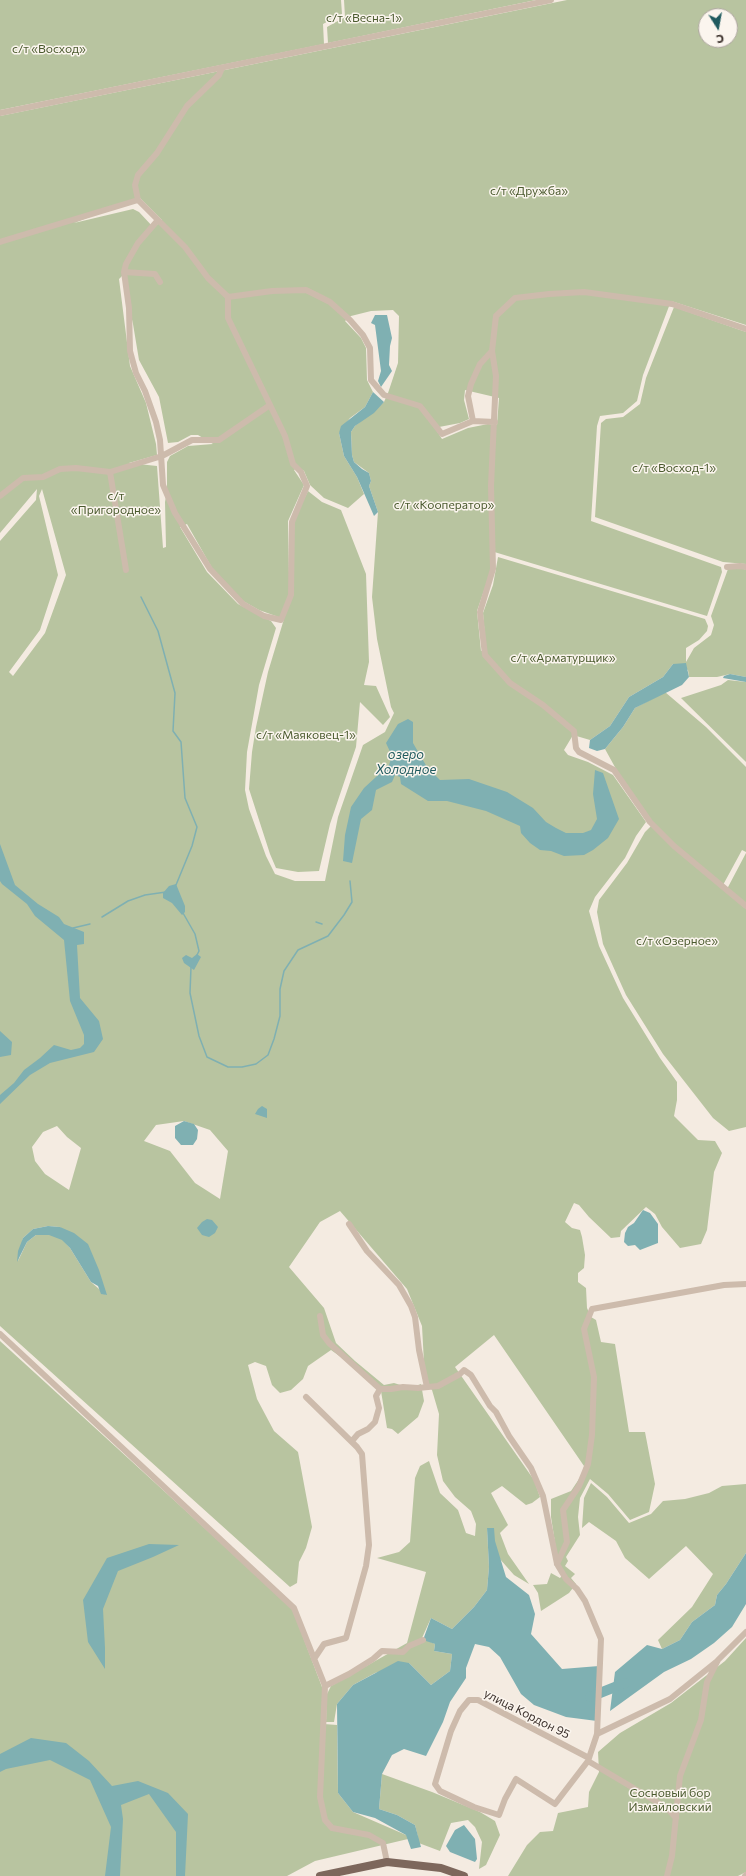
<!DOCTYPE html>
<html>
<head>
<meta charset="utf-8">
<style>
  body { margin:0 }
  #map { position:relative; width:746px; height:1876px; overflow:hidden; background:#f4ebe1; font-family:Commissioner,sans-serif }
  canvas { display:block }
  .north { position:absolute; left:698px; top:8px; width:40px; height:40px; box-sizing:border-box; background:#fbf5ee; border:1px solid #aea6a0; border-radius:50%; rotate:169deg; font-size:11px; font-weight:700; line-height:16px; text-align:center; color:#3b302b }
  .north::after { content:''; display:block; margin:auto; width:14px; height:18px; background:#1f5a5e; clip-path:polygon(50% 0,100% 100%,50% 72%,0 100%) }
</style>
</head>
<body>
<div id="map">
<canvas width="746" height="1876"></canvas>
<div class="north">С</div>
</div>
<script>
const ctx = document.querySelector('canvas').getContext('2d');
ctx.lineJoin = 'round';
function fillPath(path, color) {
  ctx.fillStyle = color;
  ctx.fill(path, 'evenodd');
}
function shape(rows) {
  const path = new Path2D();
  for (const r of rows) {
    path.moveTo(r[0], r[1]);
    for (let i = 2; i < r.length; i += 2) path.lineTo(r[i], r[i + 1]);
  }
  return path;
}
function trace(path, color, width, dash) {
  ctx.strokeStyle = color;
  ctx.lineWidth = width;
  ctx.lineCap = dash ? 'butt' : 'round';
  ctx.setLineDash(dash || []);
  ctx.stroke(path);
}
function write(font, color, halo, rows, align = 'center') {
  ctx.font = font + ' Commissioner,sans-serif';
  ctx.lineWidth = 3;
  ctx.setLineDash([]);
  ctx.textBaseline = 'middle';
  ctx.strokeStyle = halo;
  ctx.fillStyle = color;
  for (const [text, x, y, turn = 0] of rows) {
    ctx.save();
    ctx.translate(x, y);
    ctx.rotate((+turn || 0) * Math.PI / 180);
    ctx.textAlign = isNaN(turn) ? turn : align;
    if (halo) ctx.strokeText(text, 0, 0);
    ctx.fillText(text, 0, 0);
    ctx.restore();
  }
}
fillPath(shape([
  [0,0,341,0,342,14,323,24,324,44,0,110],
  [344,0,536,0,328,43,327,27,345,17],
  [567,0,746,0,746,325,671,301,643,375,637,401,623,413,600,416,597,426,591,521,721,567,722,572,707,616,491,551,491,570,477,611,481,651,486,649,483,613,493,585,498,557,705,619,708,626,707,631,699,640,686,648,686,662,694,648,711,635,714,625,711,616,728,569,740,567,746,570,746,677,730,674,717,677,689,677,688,670,673,664,663,677,629,697,610,726,590,740,573,735,564,750,568,755,588,762,613,775,646,822,636,836,625,858,595,897,589,911,599,946,623,998,660,1058,677,1082,677,1100,674,1116,698,1140,715,1141,722,1153,714,1172,707,1230,701,1244,680,1248,662,1227,655,1214,646,1207,621,1231,620,1237,611,1238,589,1217,579,1205,574,1203,565,1222,572,1228,580,1230,582,1237,585,1255,584,1268,578,1273,578,1282,586,1288,587,1308,591,1317,596,1320,601,1342,615,1344,629,1432,645,1432,655,1484,649,1512,630,1520,608,1494,590,1479,580,1498,578,1517,580,1535,566,1557,568,1561,565,1566,575,1574,571,1578,576,1584,569,1593,541,1611,538,1593,533,1585,547,1584,551,1573,560,1578,564,1573,558,1562,551,1517,551,1499,571,1491,583,1473,584,1466,494,1335,455,1367,534,1480,540,1497,532,1503,526,1505,502,1486,491,1493,508,1525,500,1533,508,1554,529,1584,514,1575,499,1558,494,1541,494,1528,487,1528,489,1567,487,1590,474,1607,452,1629,431,1618,422,1638,435,1644,434,1651,452,1654,450,1671,431,1685,409,1663,375,1673,353,1685,337,1704,334,1722,326,1722,327,1694,331,1686,407,1643,426,1572,377,1558,399,1552,410,1542,415,1478,420,1466,429,1461,440,1493,458,1510,466,1533,475,1536,476,1524,471,1511,455,1497,443,1481,437,1455,439,1414,432,1390,425,1381,422,1326,407,1289,340,1211,320,1222,289,1267,324,1308,336,1343,355,1361,384,1385,394,1383,410,1388,421,1384,424,1401,418,1417,398,1434,392,1429,387,1428,381,1391,359,1370,331,1350,308,1366,303,1379,291,1390,280,1393,272,1385,266,1366,255,1362,248,1365,257,1399,274,1431,298,1452,312,1527,306,1548,299,1562,297,1583,290,1587,0,1326,0,541,36,500,37,489,0,533,0,116],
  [706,16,730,16,730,40,706,40],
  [140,198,162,220,154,228,139,212,133,209,74,223],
  [122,276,133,324,139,360,159,397,168,443,178,442,191,435,198,435,213,444,188,446,170,456,167,462,167,491,165,502,166,547,163,548,157,466,129,463,157,455,156,444,146,403,130,366,119,279],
  [393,310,399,316,398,363,388,393,384,402,355,426,351,432,352,455,354,462,369,473,371,481,369,486,378,512,372,597,377,639,391,707,394,713,385,732,363,745,338,817,325,881,295,881,275,874,266,856,249,809,245,790,247,752,259,685,276,628,271,621,238,604,207,572,180,527,187,524,212,568,243,601,259,610,284,619,268,672,256,727,252,752,249,789,270,854,276,868,298,872,319,871,330,824,356,747,360,702,383,725,390,717,376,686,364,685,369,662,366,574,341,510,322,502,308,491,293,521,289,574,288,521,304,485,294,470,298,467,304,471,310,485,324,498,348,508,364,494,357,477,344,456,339,433,350,418,365,407,373,392,367,380,366,348,361,338,345,321,351,316,371,311],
  [465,390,499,398,497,425,488,424,468,428,442,439,433,425,439,427,460,423,469,419,464,400],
  [42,489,66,575,45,633,13,676,9,672,40,630,58,575,39,496],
  [184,1121,210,1130,228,1151,220,1199,195,1183,170,1151,144,1141,156,1125],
  [57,1126,67,1137,81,1148,69,1190,45,1174,35,1161,32,1147,43,1132],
  [48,1226,60,1227,106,1295,91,1282,70,1248,62,1239,49,1234,36,1235,27,1242,18,1261,23,1238,33,1229],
  [674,307,746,332,746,564,723,562,595,517,601,423,606,419,623,417,640,404,646,378],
  [728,680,746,682,746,762,681,698,721,685],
  [665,692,706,727,746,767,746,852,742,850,723,885,675,845,652,821,616,769,605,749,623,727,635,708],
  [651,826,746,909,746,1127,729,1131,713,1118,663,1054,626,995,603,944,597,912,599,900,627,863,645,832],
  [746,853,746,904,727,889],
  [0,1341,292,1608,322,1687,324,1724,337,1725,338,1793,353,1812,406,1835,418,1837,415,1825,397,1815,379,1809,382,1774,432,1792,480,1812,495,1821,500,1835,486,1865,479,1869,482,1842,475,1827,468,1820,451,1823,440,1851,408,1839,315,1861,287,1876,0,1876],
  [591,1483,607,1497,629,1523,651,1514,663,1501,685,1499,709,1493,722,1486,746,1484,746,1553,726,1584,717,1595,715,1605,692,1622,680,1640,662,1649,658,1640,692,1607,713,1574,686,1546,649,1579,625,1558,616,1541,589,1522,582,1528,584,1498],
  [746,1638,746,1872,738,1876,508,1876,527,1845,540,1832,553,1831,558,1813,588,1807,589,1792,599,1772,598,1752,620,1733,671,1703,725,1661]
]), '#b8c4a0');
fillPath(shape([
  [375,315,387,315,392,338,390,346,389,365,392,371,381,387,378,381,381,371,375,325,371,323],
  [373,392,384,402,374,413,355,426,351,432,352,455,354,462,362,469,369,473,371,481,369,486,378,512,374,516,357,477,344,456,339,433,341,426,365,407],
  [686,663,689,677,682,685,635,708,623,727,605,749,597,751,589,748,590,740,610,726,629,697,663,677,673,664],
  [730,674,746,677,746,682,723,678,724,676],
  [408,719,413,722,413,743,427,767,440,780,469,779,507,792,533,808,546,822,556,828,566,833,583,833,591,830,597,819,593,794,595,770,603,773,619,819,608,838,593,850,584,855,564,856,551,851,540,850,530,843,521,833,520,826,486,811,447,801,428,801,401,784,400,777,395,775,392,782,376,790,372,810,361,819,352,863,343,861,345,835,351,807,364,788,389,765,392,756,386,743,398,724],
  [0,844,15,885,38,904,59,917,64,924,84,932,84,944,77,945,80,998,99,1021,103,1039,94,1052,50,1063,30,1075,0,1104,0,1095,14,1083,24,1070,40,1058,54,1045,71,1050,80,1048,84,1044,84,1035,70,1001,64,940,35,916,27,904,2,884,0,881],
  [176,884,185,906,185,912,182,915,172,903,163,898,163,893,169,886],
  [197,954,201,957,194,970,184,963,182,958,186,955,192,958],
  [0,1031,12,1042,11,1055,0,1057],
  [262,1106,267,1109,267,1118,255,1114,258,1109],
  [184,1121,194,1124,198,1130,197,1139,193,1145,181,1145,175,1138,175,1126],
  [643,1210,650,1213,658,1224,658,1243,640,1250,635,1245,628,1246,624,1242,625,1233,628,1227,634,1223],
  [207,1219,212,1220,218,1227,215,1233,209,1237,202,1235,197,1228,202,1222],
  [48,1226,60,1227,74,1233,88,1244,99,1270,107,1295,101,1294,98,1286,91,1282,70,1248,62,1240,49,1235,36,1235,27,1242,17,1262,18,1251,23,1238,33,1229],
  [487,1528,494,1528,495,1541,506,1577,529,1595,535,1614,531,1634,562,1669,599,1666,597,1721,566,1717,534,1705,521,1694,500,1657,489,1647,475,1644,466,1668,466,1678,450,1702,443,1722,426,1756,404,1749,392,1755,382,1774,379,1809,397,1815,415,1825,421,1847,411,1849,406,1835,375,1818,353,1812,338,1793,337,1704,353,1685,398,1661,409,1663,431,1685,450,1671,452,1654,434,1651,435,1644,423,1640,431,1618,452,1629,474,1607,487,1590,489,1567],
  [149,1544,179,1545,153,1557,118,1571,103,1609,105,1648,105,1669,88,1642,83,1600,107,1558],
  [746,1553,746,1604,732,1627,714,1643,691,1659,664,1672,610,1711,615,1672,647,1645,662,1649,680,1640,692,1622,715,1605,717,1595,726,1584],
  [31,1738,66,1743,89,1761,112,1786,138,1781,168,1793,188,1814,185,1876,176,1876,176,1832,149,1794,121,1805,123,1819,120,1876,105,1876,111,1827,90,1780,50,1760,6,1769,0,1772,0,1754],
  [464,1825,475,1839,477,1859,475,1862,450,1852,446,1846,455,1830]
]), '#7fb0b2');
trace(shape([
  [141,597,158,631,175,693,173,731,181,742,185,798,197,827,192,846,176,885],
  [183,913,195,934,199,951,197,955],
  [102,917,128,901,145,895,166,892],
  [316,922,322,924],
  [73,928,90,924],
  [191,967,190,993,199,1036,207,1057,228,1067,242,1067,256,1064,268,1055,274,1039,280,1016,280,989,284,971,298,950,328,936,344,915,352,902,350,881]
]), '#7fb0b2', 1.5);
trace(shape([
  [590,1697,625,1683]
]), '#7fb0b2', 10);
trace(shape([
  [0,113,551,0],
  [158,220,138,243,126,264,124,272,129,308,130,351,136,373,145,391,156,422,160,440,163,485,175,513,210,569,243,604,264,616,281,620,291,595,292,522,307,486,301,472,293,464,285,436,228,318,228,297,208,278,185,247,138,200,135,185,138,175,157,153,187,106,219,75,222,68],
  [0,242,138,200],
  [124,272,155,274,160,282],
  [228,297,272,291,306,290,330,302,350,320,363,335,370,348,371,380,384,395,420,406,442,434,473,421,495,422],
  [746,329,672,304,584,292,549,294,515,298,496,316,492,351,496,376,491,486,493,569,480,612,485,655,510,683,543,705,574,731,576,748,579,752,614,770,650,822,674,846,746,906],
  [473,421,468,396,471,384,480,364,492,351],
  [110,472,126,570],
  [0,496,23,478,43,477,60,469,76,468,110,472,162,456,192,440,219,440,270,405],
  [727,567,740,566,746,567],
  [349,1224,367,1251,399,1285,411,1306,415,1317,419,1350,427,1387],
  [320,1316,323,1335,329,1343,380,1389,391,1389,403,1387,418,1388,438,1386,460,1374,464,1370,471,1375,490,1406,496,1412,509,1436,531,1468,543,1496,557,1564,566,1579,577,1589,585,1601,601,1639,597,1734,588,1761,667,1808,676,1818],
  [0,1334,294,1608,325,1686,320,1797,325,1820,332,1828,369,1835,383,1843,387,1862],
  [306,1397,357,1447,362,1454,369,1545,366,1566,346,1638,324,1644,314,1659],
  [352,1441,358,1434,368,1429,375,1422,379,1408,376,1396,380,1389],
  [557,1564,567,1542,563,1510,579,1486,588,1464,592,1435,594,1377,584,1329,592,1309,724,1285,746,1284],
  [325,1686,349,1674,373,1659,382,1651,403,1652,409,1646,423,1640],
  [597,1734,670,1699,716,1662],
  [588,1761,555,1804,516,1779,505,1799,499,1815,474,1807,440,1791,435,1784,451,1731,460,1711,469,1700,478,1700,589,1758],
  [667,1876,672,1856,680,1776,701,1720,707,1682,718,1660,746,1632],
  [745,1876,746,1875]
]), '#cdbbac', 6);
trace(shape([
  [320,1876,387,1862,441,1868,464,1876]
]), '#7d675c', 8);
write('12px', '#4a5a2e', '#fbf5ee', [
  ["с/т «Весна-1»",364,18],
  ["с/т «Восход»",49,49],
  ["с/т «Дружба»",529,191],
  ["с/т «Восход-1»",674,468],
  ["с/т",116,496],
  ["«Пригородное»",116,510],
  ["с/т «Кооператор»",444,505],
  ["с/т «Арматурщик»",563,658],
  ["с/т «Маяковец-1»",306,735],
  ["с/т «Озерное»",677,941],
  ["Сосновый бор",670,1793],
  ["Измайловский",670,1807]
]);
write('12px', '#3b302b', '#fbf5ee', [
  ["улица Кордон 95",527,1714,27]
]);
write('italic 13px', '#1f5a5e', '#fbf5ee', [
  ["озеро",406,755],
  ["Холодное",406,770]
]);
</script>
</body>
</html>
